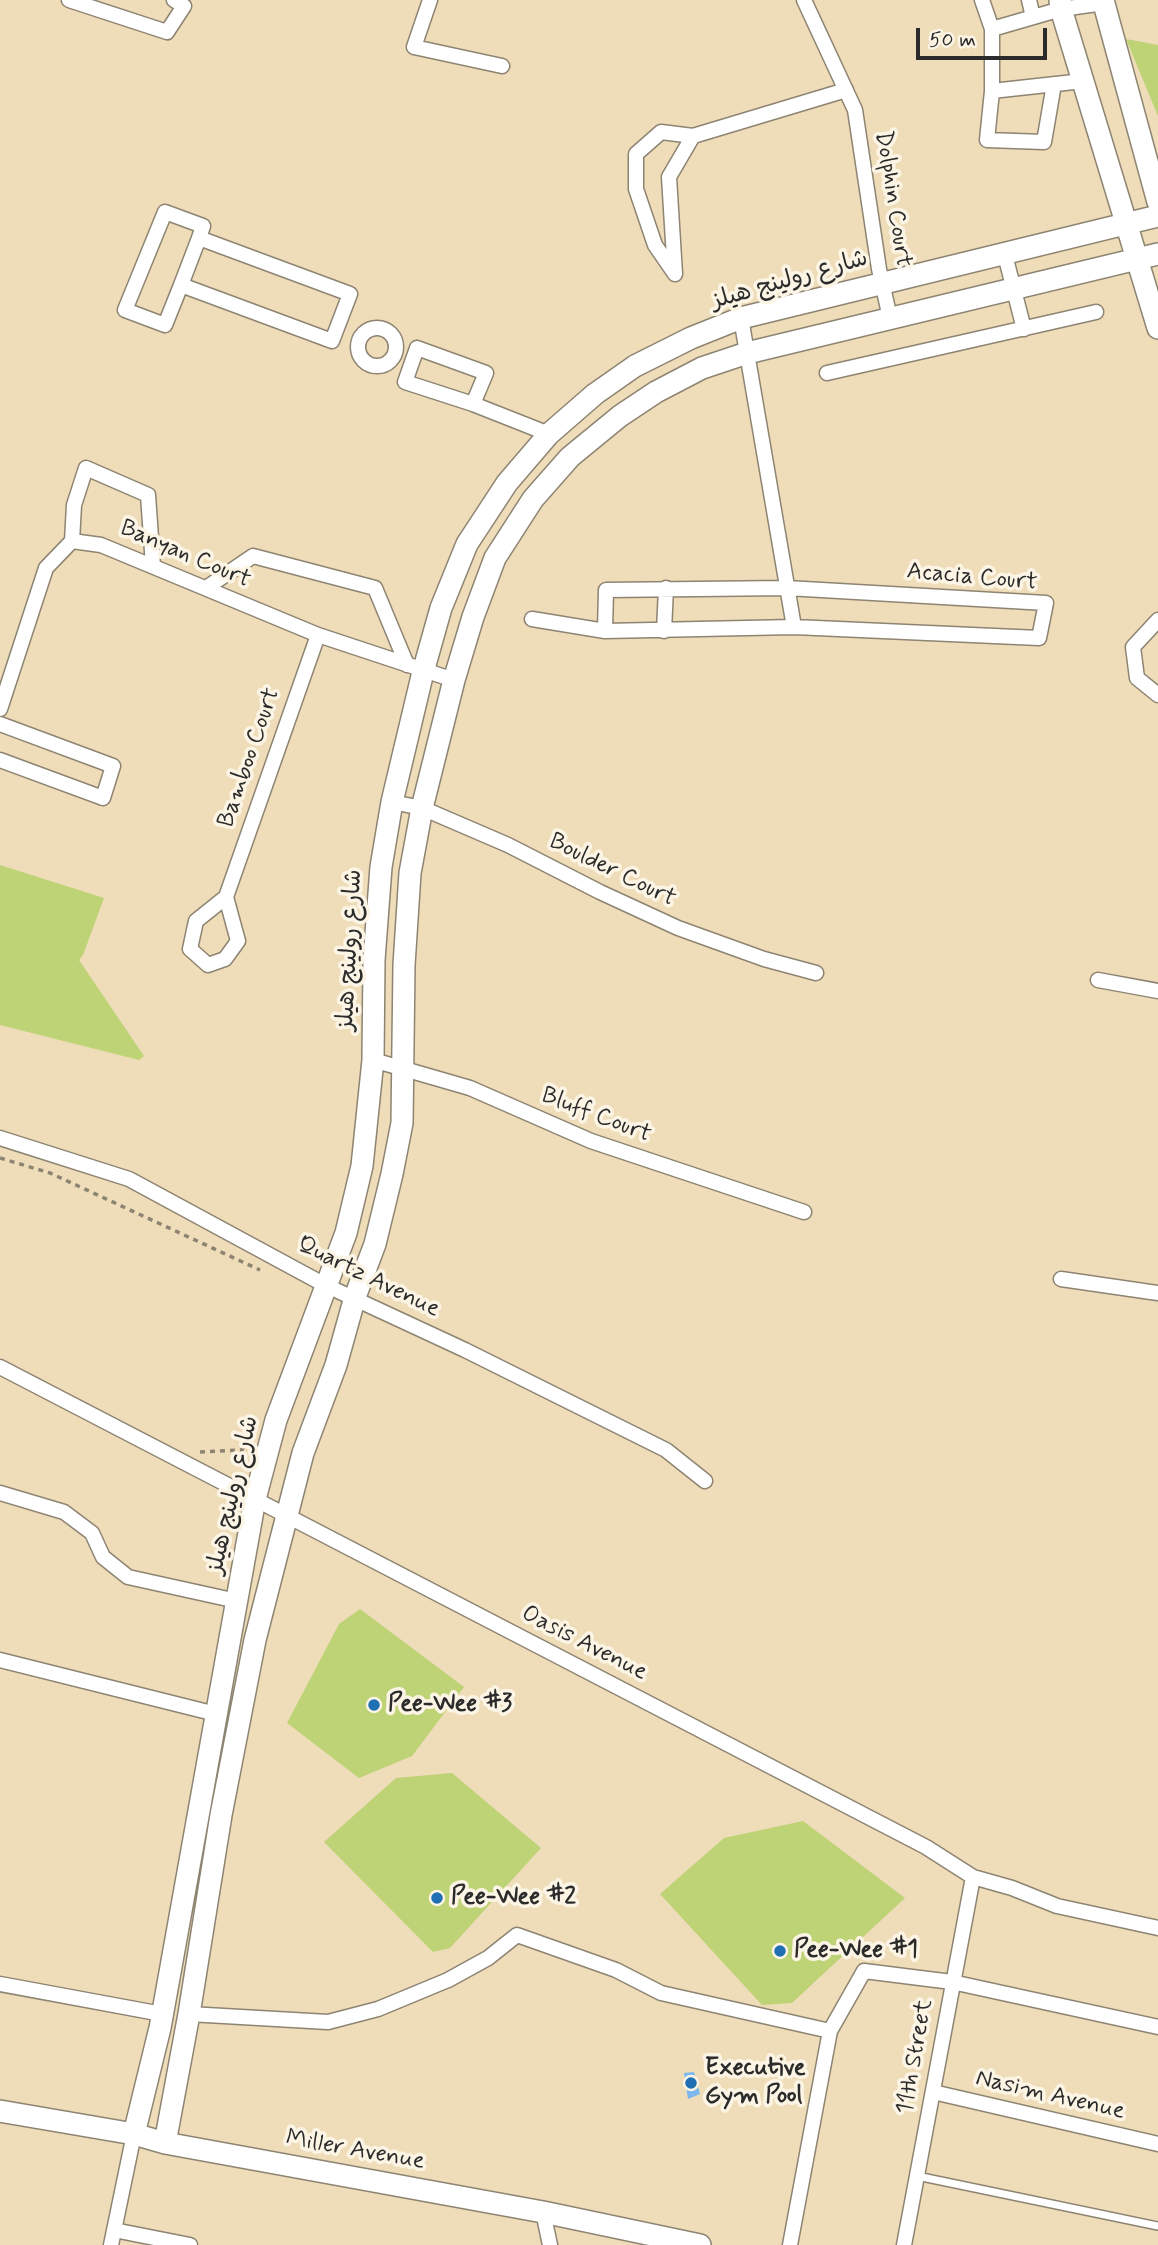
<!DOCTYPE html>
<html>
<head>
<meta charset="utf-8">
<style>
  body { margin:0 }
  #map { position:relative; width:1158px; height:2245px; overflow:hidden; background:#efdcb9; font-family:Mynerve,sans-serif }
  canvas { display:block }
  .scale { position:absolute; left:916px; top:28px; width:131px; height:32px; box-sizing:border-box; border:4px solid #2b2b2b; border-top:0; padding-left:9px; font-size:21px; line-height:24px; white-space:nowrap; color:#2b2b2b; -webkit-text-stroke:5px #fcf5e5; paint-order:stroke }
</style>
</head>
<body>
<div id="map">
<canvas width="1158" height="2245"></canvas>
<div class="scale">50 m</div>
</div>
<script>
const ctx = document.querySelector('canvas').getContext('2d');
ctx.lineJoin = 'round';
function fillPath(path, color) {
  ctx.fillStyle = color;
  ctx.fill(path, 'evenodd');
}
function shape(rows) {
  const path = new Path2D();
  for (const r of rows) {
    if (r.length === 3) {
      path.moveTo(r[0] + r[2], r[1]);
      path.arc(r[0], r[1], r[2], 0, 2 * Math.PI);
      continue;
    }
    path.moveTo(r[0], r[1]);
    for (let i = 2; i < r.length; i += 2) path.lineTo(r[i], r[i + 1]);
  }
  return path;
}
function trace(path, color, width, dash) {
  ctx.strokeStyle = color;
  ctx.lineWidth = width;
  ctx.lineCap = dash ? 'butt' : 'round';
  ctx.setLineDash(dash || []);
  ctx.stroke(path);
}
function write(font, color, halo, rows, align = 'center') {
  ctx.font = font + ' Mynerve,"Playpen Sans Arabic",sans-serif';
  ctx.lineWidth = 7;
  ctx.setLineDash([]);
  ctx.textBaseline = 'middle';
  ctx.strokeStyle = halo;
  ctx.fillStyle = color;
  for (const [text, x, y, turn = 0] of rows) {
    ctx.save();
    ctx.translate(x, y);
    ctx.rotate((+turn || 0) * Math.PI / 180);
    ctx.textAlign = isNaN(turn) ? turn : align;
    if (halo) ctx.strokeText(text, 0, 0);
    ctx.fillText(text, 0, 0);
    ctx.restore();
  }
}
fillPath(shape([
  [1126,39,1158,45,1158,116],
  [0,865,104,898,83,955,79,960,144,1056,139,1060,0,1025],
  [360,1609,464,1687,412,1756,359,1778,287,1723,339,1624],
  [452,1773,541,1848,450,1948,433,1952,324,1842,396,1778],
  [803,1821,905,1898,792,2003,762,2005,660,1894,724,1838]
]), '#bed276');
fillPath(shape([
  [694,2072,700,2094,688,2099,684,2073]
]), '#7cb8ee');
const lane = shape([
  [917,2176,1158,2226]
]);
const street = shape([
  [69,0,167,32,184,6,174,0],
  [430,0,414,47,502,66],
  [804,0,855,110,879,269,890,318],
  [982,0,992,29,992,91,987,140,1044,142,1054,84],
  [1029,0,1033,17],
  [992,29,1061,9,1104,3],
  [992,91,1083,81],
  [693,136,669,177,675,274,655,245,636,189,636,154,661,132,693,136,846,90],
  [199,238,350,294,332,341,181,285,199,238],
  [1005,255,1024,329],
  [181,285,165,325,125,310,165,212,203,226,199,238],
  [741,318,794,627],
  [377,347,19],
  [417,348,486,373,473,404,405,382,417,348],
  [827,373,1096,312],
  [473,404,549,434],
  [72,541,74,505,86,468,148,495,153,566],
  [206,588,253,556,375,588,407,665],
  [532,619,605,631,794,627,1039,638,1046,603,787,588,606,590,605,631],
  [1158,620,1133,647,1137,678,1158,695],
  [664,631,666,588],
  [0,709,46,568,72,541,101,545,318,635,454,680],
  [0,724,113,766,103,798,0,760],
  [392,802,422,808,508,845,600,892,678,928,764,959,816,973],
  [226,897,238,941,225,959,208,965,190,949,196,921,226,897,318,635],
  [1098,980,1158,991],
  [373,1060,470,1088,591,1141,804,1212],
  [0,1138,129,1179,325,1285,465,1350,666,1450,705,1481],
  [1061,1279,1158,1293],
  [0,1367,926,1847,973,1877,1012,1888,1057,1906,1158,1928],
  [0,1493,64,1512,92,1533,103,1557,128,1577,237,1601],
  [0,1660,216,1714],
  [0,1984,162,2014],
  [189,2014,328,2022,378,2009,448,1980,488,1958,517,1935,616,1970,661,1993,830,2031],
  [933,2092,1158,2144],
  [543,2212,550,2245],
  [114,2230,190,2245],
  [111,2245,134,2134],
  [790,2245,830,2031,864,1971,952,1982,1158,2027],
  [904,2245,973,1877]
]);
const secondary = shape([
  [1060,0,1061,9,1158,328],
  [1103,0,1158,202],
  [0,2111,134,2134,165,2143,543,2212,700,2245],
  [134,2134,160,2028,255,1499,276,1420,346,1233,362,1166,373,1060,374,960,381,867,392,802,423,672,441,608,467,544,507,483,549,434,595,394,635,366,691,338,741,318,1158,216],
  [165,2143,189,2014,221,1815,255,1640,303,1453,336,1365,355,1297,375,1244,392,1174,402,1123,404,965,410,873,422,808,454,680,473,617,495,558,533,499,570,457,620,416,656,392,702,368,747,353,1158,254]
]);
trace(lane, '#8d8472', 10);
trace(street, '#8d8472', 17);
trace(secondary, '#8d8472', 24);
trace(shape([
  [0,1158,50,1173,260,1270],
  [200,1452,242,1450,254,1425]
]), '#8d8472', 3.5, [5, 5]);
trace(lane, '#fff', 7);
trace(street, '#fff', 14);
trace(secondary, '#fff', 21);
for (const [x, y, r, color] of [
  [374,1705,7,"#1f6fb2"],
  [437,1898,7,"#1f6fb2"],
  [780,1951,7,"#1f6fb2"],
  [691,2083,7,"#1f6fb2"]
]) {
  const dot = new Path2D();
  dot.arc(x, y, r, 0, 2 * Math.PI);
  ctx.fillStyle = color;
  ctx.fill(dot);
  trace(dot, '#fcf5e5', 2.5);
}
write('24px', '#2b2b2b', '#fcf5e5', [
  ["Dolphin Court",892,199,81],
  ["شارع رولينج هيلز",790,281,-16],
  ["Banyan Court",185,555,23],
  ["Acacia Court",972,578,5],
  ["Bamboo Court",250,758,-71],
  ["Boulder Court",612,871,26],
  ["شارع رولينج هيلز",351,950,-87],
  ["Bluff Court",596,1116,21],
  ["Quartz Avenue",368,1278,26],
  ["شارع رولينج هيلز",234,1495,-77],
  ["Oasis Avenue",584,1644,27],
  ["11th Street",916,2057,-80],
  ["Nasim Avenue",1050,2096,13],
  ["Miller Avenue",355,2151,10]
]);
write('bold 24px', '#2b2b2b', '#fcf5e5', [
  ["Pee-Wee #3",388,1705],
  ["Pee-Wee #2",451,1898],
  ["Pee-Wee #1",794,1951],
  ["Executive",705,2069],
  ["Gym Pool",705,2097]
], 'left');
</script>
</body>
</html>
